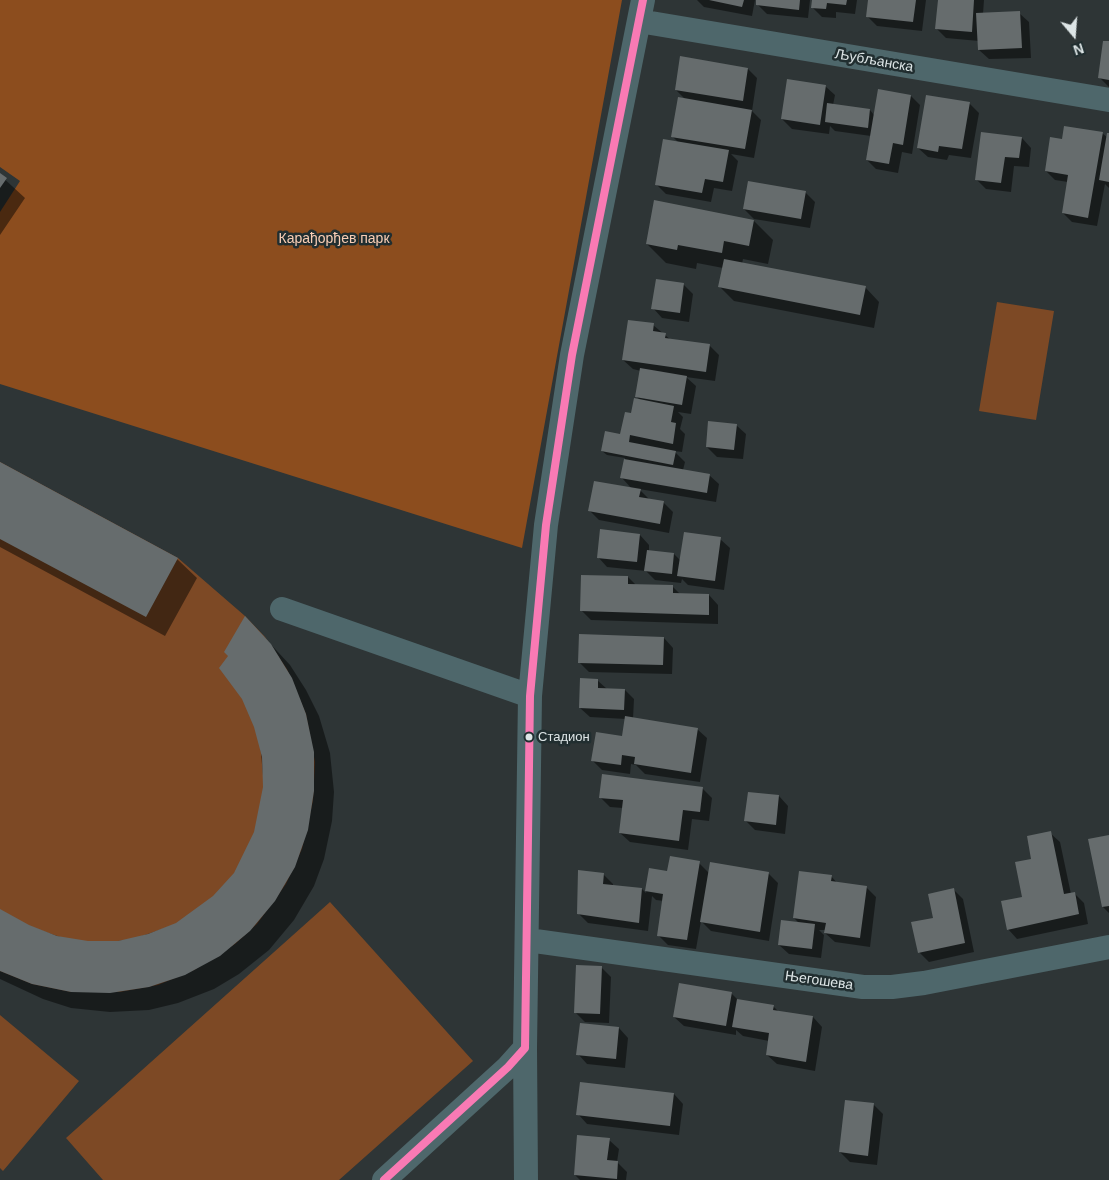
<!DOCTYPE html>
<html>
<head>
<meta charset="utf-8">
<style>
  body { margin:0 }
  #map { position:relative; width:1109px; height:1180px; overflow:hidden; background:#2e3536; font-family:Helvetica,sans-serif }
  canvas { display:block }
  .north { position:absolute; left:1049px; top:10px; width:50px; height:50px; -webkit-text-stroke:4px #212e30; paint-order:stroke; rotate:162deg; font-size:14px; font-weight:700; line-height:20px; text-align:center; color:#dde5e6 }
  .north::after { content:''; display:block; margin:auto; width:18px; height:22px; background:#dde5e6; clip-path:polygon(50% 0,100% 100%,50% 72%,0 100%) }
</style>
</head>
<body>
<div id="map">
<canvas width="1109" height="1180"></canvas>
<div class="north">N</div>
</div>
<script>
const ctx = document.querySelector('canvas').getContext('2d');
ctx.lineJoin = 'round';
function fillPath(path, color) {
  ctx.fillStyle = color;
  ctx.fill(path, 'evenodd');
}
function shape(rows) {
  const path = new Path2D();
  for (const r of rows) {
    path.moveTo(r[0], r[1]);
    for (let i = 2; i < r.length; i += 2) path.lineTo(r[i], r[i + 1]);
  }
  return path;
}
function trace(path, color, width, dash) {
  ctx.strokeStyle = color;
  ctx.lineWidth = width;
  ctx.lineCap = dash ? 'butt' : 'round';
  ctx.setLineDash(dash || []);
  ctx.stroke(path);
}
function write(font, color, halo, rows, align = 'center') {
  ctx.font = font + ' Helvetica,sans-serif';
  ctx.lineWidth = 5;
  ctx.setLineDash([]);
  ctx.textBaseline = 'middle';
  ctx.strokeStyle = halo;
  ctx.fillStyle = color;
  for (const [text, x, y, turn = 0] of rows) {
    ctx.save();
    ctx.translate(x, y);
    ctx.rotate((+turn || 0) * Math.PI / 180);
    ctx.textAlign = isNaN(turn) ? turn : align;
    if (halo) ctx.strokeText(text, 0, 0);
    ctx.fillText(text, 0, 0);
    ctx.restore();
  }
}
fillPath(shape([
  [997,302,1054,311,1036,420,979,411],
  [0,462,178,558,245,616,265,637,287,669,306,714,315,762,313,801,302,849,286,884,257,924,235,944,194,970,158,985,120,992,71,992,32,984,0,971],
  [330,902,473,1061,339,1180,103,1180,66,1138],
  [0,1015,79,1081,3,1171,0,1168]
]), '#7d4925');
fillPath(shape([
  [0,0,622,0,522,548,0,384,0,212,20,181,0,167]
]), '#8c4d1e');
fillPath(shape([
  [697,0,755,0,752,16,704,7],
  [757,0,810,0,808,18,767,14,757,4],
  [813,0,857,0,855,14,836,12,836,18,822,17,812,7],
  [869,0,926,0,922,31,877,26,867,16],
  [939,0,984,0,983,14,1019,13,1029,22,1031,58,989,59,979,50,979,41,946,38,937,29],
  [1109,43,1109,87,1100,78],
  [748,69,757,78,752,111,761,120,754,158,731,154,738,161,732,191,714,188,711,202,666,194,657,185,679,143,672,136,686,100,676,90],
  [825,86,835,95,833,105,870,110,874,115,911,96,920,105,912,154,902,152,898,173,876,169,867,160,871,136,835,131,830,126,829,134,792,129,782,119],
  [969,103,979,113,971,158,949,155,947,160,928,157,918,148],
  [1102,133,1108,138,1109,134,1109,188,1105,184,1097,226,1072,222,1063,213,1068,182,1055,180,1046,171,1063,140],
  [1022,138,1031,148,1029,167,1014,166,1011,192,986,189,976,179],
  [0,175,25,198,0,235],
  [805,192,815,202,810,228,754,219,744,209],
  [754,221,773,240,768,264,743,259,742,264,865,287,879,302,874,328,734,301,720,287,723,268,697,263,696,269,666,263,647,244],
  [657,280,684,285,693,294,689,322,662,318,653,308],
  [653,325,671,340,709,345,719,355,715,381,686,377,696,386,691,414,678,412,683,417,680,429,685,434,682,452,674,451,685,462,683,470,709,475,719,484,716,502,639,489,650,500,663,502,673,512,669,533,599,520,590,511,632,489,622,478,625,458,607,455,602,451,625,436,632,415,641,401,636,396,641,371,633,369,623,360],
  [736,425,746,434,743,459,717,457,707,447],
  [0,464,177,559,197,578,165,636,0,547],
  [640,535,649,545,649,551,674,554,681,561,720,539,730,548,724,590,688,585,682,579,681,583,655,580,646,571,607,567,598,557],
  [628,577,636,585,672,586,680,594,709,595,718,605,718,624,591,620,581,610],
  [264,637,290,665,306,690,319,716,330,753,334,792,332,821,324,859,314,886,294,920,269,950,239,974,214,989,178,1003,149,1010,110,1012,71,1008,43,999,0,979,0,910,28,926,72,941,103,943,133,939,177,924,214,897,235,873,255,832,264,787,260,742],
  [664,638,673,648,672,674,589,672,579,662],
  [597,680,607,689,625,690,634,699,633,719,697,729,707,738,700,782,645,774,636,765,631,764,630,774,602,770,592,760,623,737,626,719,590,717,580,708],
  [702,788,712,798,709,821,692,819,688,850,630,842,620,833,623,808,610,807,600,797],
  [779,796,788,806,785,834,755,830,745,820],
  [1050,833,1060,842,1071,894,1075,894,1084,903,1088,924,1017,939,1008,929,1023,898,1033,860],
  [1109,836,1109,913,1103,907],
  [699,863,709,873,769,874,778,883,769,941,711,931,701,921,696,949,668,945,658,935,664,901,656,900,652,896,648,931,588,923,579,914,603,874,613,884,613,886,642,889,646,893,650,870,668,873],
  [831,876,838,884,866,887,876,897,870,947,835,942,825,933,826,930,819,930,824,935,821,958,789,954,779,945,799,923,794,918],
  [953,889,963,899,974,952,929,962,919,952],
  [601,967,611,977,609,1023,585,1022,575,1012],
  [731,993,739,1001,773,1006,779,1012,813,1017,822,1027,815,1071,777,1064,767,1055,769,1041,743,1036,736,1030,736,1035,684,1026,674,1017],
  [619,1028,628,1038,625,1068,587,1064,578,1054],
  [674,1094,683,1104,679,1135,587,1124,578,1114],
  [873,1104,883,1114,877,1165,850,1162,840,1152],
  [609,1140,619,1149,617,1162,627,1172,626,1180,580,1180,575,1175]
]), '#0007');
fillPath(shape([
  [709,0,744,0,742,7],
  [756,0,800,0,799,10,756,5],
  [812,0,847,0,846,5,827,3,826,9,811,8],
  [868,0,916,0,913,22,866,17],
  [938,0,974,0,972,32,935,29],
  [1020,11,1022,48,978,50,976,13],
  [1103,41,1109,41,1109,80,1098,78],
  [680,56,748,68,743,101,675,90],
  [787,79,826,85,820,125,781,119],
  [878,89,911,95,903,145,893,143,889,164,866,160],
  [926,95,970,102,962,149,939,146,938,152,917,148],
  [678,97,752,110,745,149,671,137],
  [827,103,870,109,868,128,825,122],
  [1064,126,1103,132,1088,218,1062,213,1068,175,1045,171,1050,137,1062,139],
  [981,132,1022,137,1019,158,1005,157,1001,183,975,180],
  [1107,133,1109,133,1109,182,1099,180],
  [663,139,729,150,723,182,705,179,702,193,655,185],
  [0,173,7,178,0,188],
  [748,181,806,191,801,219,743,209],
  [654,200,754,220,749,246,724,241,722,253,678,245,677,250,646,244],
  [724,259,866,286,860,315,718,287],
  [656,279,684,283,680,313,651,309],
  [628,320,654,323,653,331,666,333,665,338,710,344,706,372,622,360],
  [640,368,687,376,682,405,635,397],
  [634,398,674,406,671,422,676,423,673,444,630,435,629,442,676,451,673,465,601,451,605,431,620,434,625,412,631,413],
  [708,421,737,424,734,450,706,447],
  [624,459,710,474,707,493,620,478],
  [0,462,178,558,146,617,0,539],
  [594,481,641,489,639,497,664,501,660,524,588,511],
  [600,529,640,534,637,562,597,558],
  [684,532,721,537,715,581,677,576],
  [647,550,674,553,672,574,644,571],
  [581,575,628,576,628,584,673,585,673,593,709,594,709,615,580,611],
  [245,616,271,644,292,678,306,714,314,752,314,791,308,830,295,867,275,901,250,931,220,956,185,975,149,987,110,993,71,992,32,984,0,971,0,909,29,925,57,936,88,941,118,941,148,934,176,923,213,896,234,873,254,832,263,787,262,757,254,727,242,699,219,668,228,656,224,652],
  [579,634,664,637,663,665,578,663],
  [580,678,598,679,598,688,625,689,624,710,579,708],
  [625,716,698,728,691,773,634,764,635,757,622,755,621,765,591,761,596,732,622,736],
  [602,774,703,787,700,812,683,810,679,841,619,833,623,800,599,798],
  [748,792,779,795,776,825,744,821],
  [1051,831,1064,894,1075,892,1079,914,1007,930,1001,901,1022,897,1015,862,1031,859,1027,836],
  [1109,835,1109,906,1102,907,1088,839],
  [670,856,700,861,687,940,657,936,663,894,645,891,649,868,667,871],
  [710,862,769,872,760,932,700,922],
  [578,870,604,873,603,884,642,888,639,923,577,914],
  [799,871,832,875,831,881,867,886,860,938,824,933,826,923,793,918],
  [954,888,965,943,918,953,911,922,933,918,928,894],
  [781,920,815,924,812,949,778,945],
  [576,965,602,966,600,1014,574,1013],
  [679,983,732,992,726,1026,673,1017],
  [737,999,774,1005,773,1010,813,1016,806,1062,766,1055,769,1033,732,1027],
  [580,1023,619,1027,616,1059,576,1055],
  [580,1082,674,1093,670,1126,576,1115],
  [845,1100,874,1103,868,1156,839,1152],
  [577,1135,610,1138,607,1160,618,1161,617,1179,574,1175]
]), '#666c6d');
trace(shape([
  [639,21,1109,100],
  [282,609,530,696],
  [528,940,863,987,892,987,924,983,1109,947],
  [384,1180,508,1067,525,1048],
  [526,1180,525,1048,530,696,546,525,572,355,643,0]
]), '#4e676b', 24);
trace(shape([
  [384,1180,508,1067,525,1048,530,696,546,525,572,355,643,0]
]), '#f97ab4', 8);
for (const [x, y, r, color] of [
  [529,737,4.5,"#dde5e6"]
]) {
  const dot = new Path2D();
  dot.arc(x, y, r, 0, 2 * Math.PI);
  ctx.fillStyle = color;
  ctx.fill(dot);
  trace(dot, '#212e30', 2);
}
write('13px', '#dde5e6', '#212e30', [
  ["Стадион",538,737]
], 'left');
write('14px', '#dde5e6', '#212e30', [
  ["Љубљанска",874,61,10],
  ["Његошева",819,981,8]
]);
write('14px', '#f9ceb5', '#212e30', [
  ["Карађорђев парк",334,239]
]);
</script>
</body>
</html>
